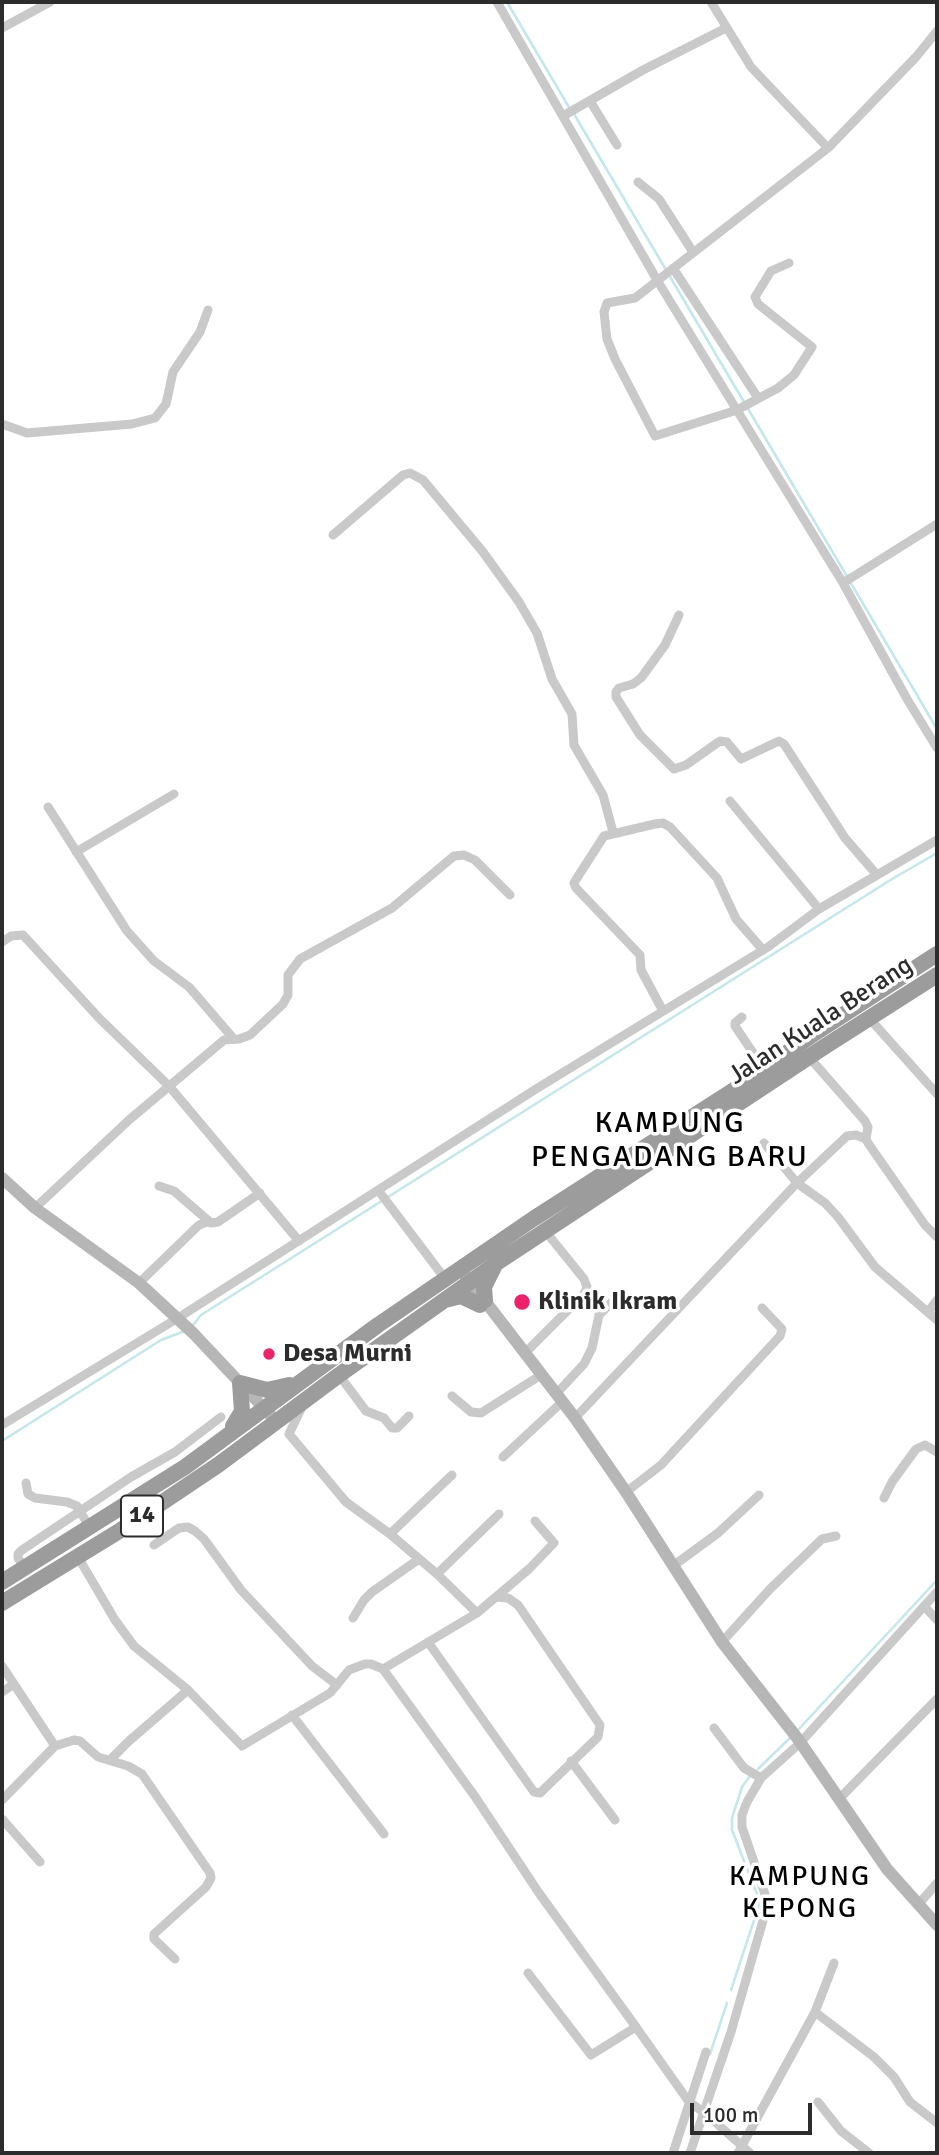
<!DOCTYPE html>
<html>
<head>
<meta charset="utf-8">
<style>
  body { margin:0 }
  #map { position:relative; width:939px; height:2155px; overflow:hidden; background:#fff; font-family:Signika,sans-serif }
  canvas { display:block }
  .frame { position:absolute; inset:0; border:4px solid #2c2c2c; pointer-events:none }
  .scale { position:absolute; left:690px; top:2103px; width:122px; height:32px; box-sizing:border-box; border:4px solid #2c2c2c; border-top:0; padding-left:9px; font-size:21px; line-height:24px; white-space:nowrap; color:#2c2c2c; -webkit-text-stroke:5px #fff; paint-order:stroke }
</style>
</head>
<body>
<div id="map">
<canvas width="939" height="2155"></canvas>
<div class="frame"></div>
<div class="scale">100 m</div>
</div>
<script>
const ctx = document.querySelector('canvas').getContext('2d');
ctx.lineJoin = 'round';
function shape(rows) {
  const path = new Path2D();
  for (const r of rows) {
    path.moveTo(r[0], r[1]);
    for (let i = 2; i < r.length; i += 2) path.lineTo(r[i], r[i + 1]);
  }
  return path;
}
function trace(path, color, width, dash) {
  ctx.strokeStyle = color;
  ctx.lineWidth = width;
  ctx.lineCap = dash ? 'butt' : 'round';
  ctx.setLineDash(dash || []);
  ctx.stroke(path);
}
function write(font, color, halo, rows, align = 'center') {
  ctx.font = font + ' Signika,sans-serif';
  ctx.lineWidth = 7;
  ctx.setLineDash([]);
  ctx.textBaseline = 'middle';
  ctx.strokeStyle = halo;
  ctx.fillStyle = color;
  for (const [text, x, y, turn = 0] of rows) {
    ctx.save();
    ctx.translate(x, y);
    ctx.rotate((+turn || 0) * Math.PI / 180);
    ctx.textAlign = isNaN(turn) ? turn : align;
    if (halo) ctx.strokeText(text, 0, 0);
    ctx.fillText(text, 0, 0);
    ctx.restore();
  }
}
trace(shape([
  [507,2,570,109],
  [574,114,937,729],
  [193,1325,201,1315,892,879,937,853],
  [2,1441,161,1340,185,1331],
  [798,1730,937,1580],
  [758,1769,791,1737],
  [731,1990,759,1905,757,1894,732,1830,732,1818,742,1787,750,1776],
  [710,2054,727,2003]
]), '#c2e7ec', 2.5);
trace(shape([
  [497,2,657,280,843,583,907,699,937,748],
  [711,2,751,67,828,148],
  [2,28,50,2],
  [590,101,617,145],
  [563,116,643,70,726,28],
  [638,182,659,199,693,252],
  [789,263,771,271,755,297,758,304,812,347,794,375,778,388,737,410,655,436,615,359,607,339,604,312,607,303,635,298,828,148,916,57,937,31],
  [673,268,758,398],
  [2,424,27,433,132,424,155,418,166,404,173,372,200,332,208,310],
  [333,535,403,475,410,473,423,480,483,552,519,602,537,633,552,679,572,714,574,745,603,795,613,832],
  [843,583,937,524],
  [679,615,665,645,641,678,633,684,619,688,616,692,616,697,640,735,674,769,686,765,720,741,727,742,741,759,779,741,784,744,845,838,877,875],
  [730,801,819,909],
  [48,807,127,931,154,961,189,987,233,1038],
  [76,852,174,794],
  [2,942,11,936,23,935,99,1018,169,1086,299,1241],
  [663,1011,641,970,640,955,576,888,574,883,577,878,604,836,655,824,663,823,670,827,717,878,736,919,763,950],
  [742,1017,735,1023,735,1026,764,1069],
  [869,1018,937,1094],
  [809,1057,865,1121,868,1127,866,1139,868,1143,925,1225,937,1237],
  [764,1143,797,1183,847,1136,856,1135,866,1139],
  [159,1186,174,1191,211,1223,218,1222,260,1193],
  [378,1190,440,1272],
  [35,1208,129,1120,224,1040,239,1039,250,1035,283,1004,288,995,288,975,300,959,392,908,454,856,464,855,475,860,510,895],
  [139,1283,199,1225,207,1222],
  [928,1312,937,1300],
  [525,1353,584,1294,587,1287,584,1279,546,1232],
  [339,1375,366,1411,384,1418,392,1428,397,1428,409,1416],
  [556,1394,584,1364,592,1348,599,1315,620,1294],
  [452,1396,471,1412,481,1413,541,1375],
  [301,1409,289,1434,346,1502,390,1534,437,1574,477,1613],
  [575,1418,797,1183,825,1203,838,1217,875,1267,937,1320],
  [2,1425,178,1318,536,1089,768,947,819,909,937,840],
  [503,1457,562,1402],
  [26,1483,28,1494,35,1498,67,1502,77,1506,90,1528],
  [626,1492,661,1465,780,1336,782,1329,762,1308],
  [884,1498,892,1482,916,1449,925,1445,937,1452],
  [390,1534,452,1475],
  [154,1545,179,1528,188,1527,195,1531,204,1539,241,1590,312,1666,337,1685],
  [78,1557,115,1620,134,1646,188,1690,242,1746,330,1693,349,1670,365,1664,371,1664,383,1669,476,1798,539,1893,636,2027],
  [673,1566,718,1533,759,1495],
  [25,1569,18,1558,18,1554,22,1550,131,1477,175,1452,221,1417],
  [437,1574,499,1514],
  [924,1606,937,1620],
  [353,1618,364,1600,372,1592,419,1559],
  [428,1642,534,1792,540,1793,598,1737,600,1725,518,1605,508,1598,496,1597],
  [722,1642,770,1589,822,1539,836,1536],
  [2,1666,55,1746,2,1800],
  [383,1669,477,1613,529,1569,554,1543,535,1521],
  [2,1692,14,1684],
  [292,1715,384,1834],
  [714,1728,744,1768,761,1778],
  [55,1746,74,1740,80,1741,98,1757,128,1766,142,1774,210,1873,211,1878,206,1887,154,1934,154,1939,175,1959],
  [110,1760,129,1741,188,1690],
  [571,1761,615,1820],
  [839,1799,937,1699],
  [2,1819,40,1862],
  [918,1905,937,1883],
  [528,1973,591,2055,636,2027,689,2102,705,2113,750,2153],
  [815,2012,834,1963],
  [818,2102,841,2131,869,2153],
  [673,2153,706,2052],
  [690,2153,731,2032,768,1903,742,1827,742,1815,747,1802,761,1778,800,1743,937,1592],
  [738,2153,815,2012,874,2057,894,2077,910,2102,937,2123]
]), '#c9c9c9', 9);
trace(shape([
  [2,1178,35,1208,139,1283,193,1333,276,1421],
  [465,1275,575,1418,626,1492,722,1642,798,1739,887,1869,937,1925]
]), '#b6b6b6', 12);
trace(shape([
  [445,1300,461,1296,480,1305],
  [485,1300,484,1287,494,1267],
  [233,1426,242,1411,240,1383,267,1390,289,1385],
  [2,1582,185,1467,378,1325,533,1219,731,1092,815,1033,937,954],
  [2,1603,121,1530,218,1465,339,1375,501,1260,824,1047,937,975]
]), '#9c9c9c', 16);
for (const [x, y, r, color] of [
  [522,1302,9,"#ee226a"],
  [269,1354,7,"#ee226a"]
]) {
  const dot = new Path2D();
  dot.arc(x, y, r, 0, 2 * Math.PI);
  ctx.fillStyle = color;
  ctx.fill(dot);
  trace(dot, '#fff', 2.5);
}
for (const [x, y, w] of [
  [142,1516,42]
]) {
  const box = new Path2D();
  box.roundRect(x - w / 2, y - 20.5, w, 41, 5);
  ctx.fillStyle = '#fff';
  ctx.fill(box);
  trace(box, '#2c2c2c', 2);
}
write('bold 24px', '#2c2c2c', null, [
  ["14",142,1516]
]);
write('26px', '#2c2c2c', '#fff', [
  ["Jalan Kuala Berang",821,1021,-33]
]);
write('bold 26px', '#2c2c2c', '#fff', [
  ["Klinik Ikram",538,1302],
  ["Desa Murni",283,1354]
], 'left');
ctx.letterSpacing = '2px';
write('28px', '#000', '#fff', [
  ["KAMPUNG",800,1878],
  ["KEPONG",800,1910]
]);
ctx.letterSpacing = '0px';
ctx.letterSpacing = '2px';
write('30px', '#000', '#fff', [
  ["KAMPUNG",670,1124],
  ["PENGADANG BARU",670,1158]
]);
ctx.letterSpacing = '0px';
</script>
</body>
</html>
